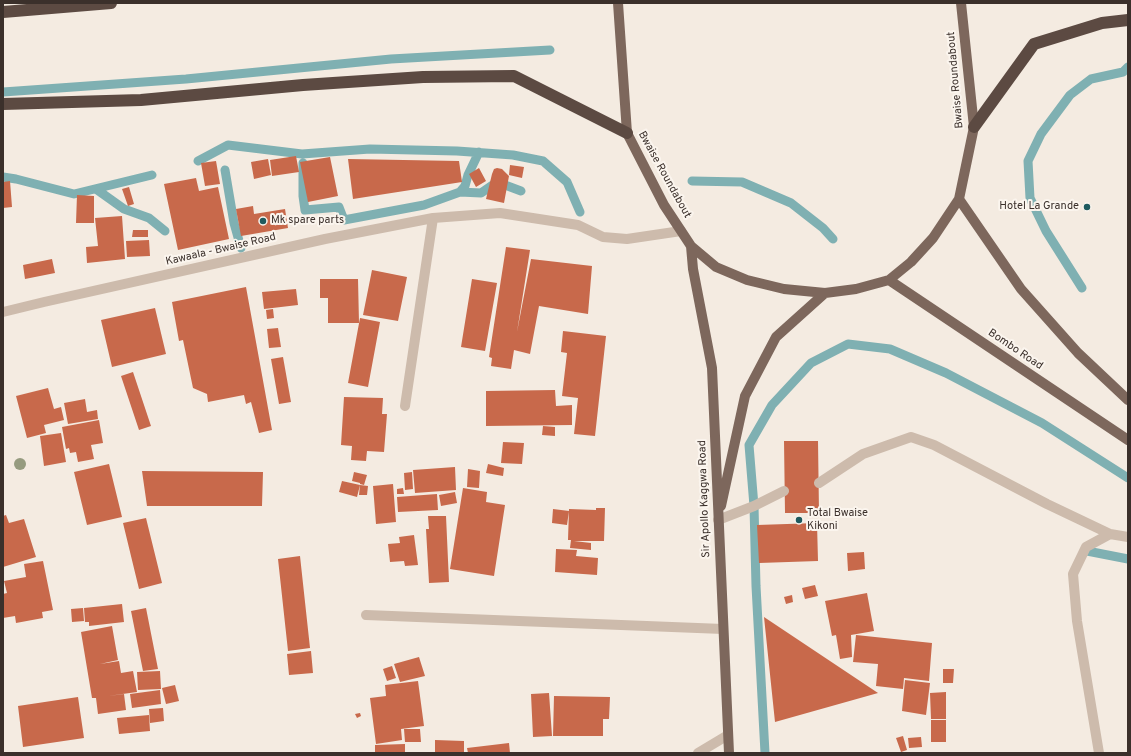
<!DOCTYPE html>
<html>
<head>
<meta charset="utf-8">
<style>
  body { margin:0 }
  #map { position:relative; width:1131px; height:756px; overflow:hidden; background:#f4ebe1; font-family:Overpass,sans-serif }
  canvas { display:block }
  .frame { position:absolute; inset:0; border:4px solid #3b302b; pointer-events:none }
</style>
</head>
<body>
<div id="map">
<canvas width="1131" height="756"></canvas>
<div class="frame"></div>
</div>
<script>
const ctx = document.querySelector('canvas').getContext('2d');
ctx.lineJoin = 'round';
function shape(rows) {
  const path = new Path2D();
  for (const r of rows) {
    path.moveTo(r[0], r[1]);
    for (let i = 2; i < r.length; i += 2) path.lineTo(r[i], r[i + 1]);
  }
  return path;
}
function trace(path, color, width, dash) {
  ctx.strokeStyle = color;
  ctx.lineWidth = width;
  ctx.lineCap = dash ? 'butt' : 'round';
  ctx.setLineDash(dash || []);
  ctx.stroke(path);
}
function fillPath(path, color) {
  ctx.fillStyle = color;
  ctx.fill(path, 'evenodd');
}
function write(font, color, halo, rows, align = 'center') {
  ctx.font = font + ' Overpass,sans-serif';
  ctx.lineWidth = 4;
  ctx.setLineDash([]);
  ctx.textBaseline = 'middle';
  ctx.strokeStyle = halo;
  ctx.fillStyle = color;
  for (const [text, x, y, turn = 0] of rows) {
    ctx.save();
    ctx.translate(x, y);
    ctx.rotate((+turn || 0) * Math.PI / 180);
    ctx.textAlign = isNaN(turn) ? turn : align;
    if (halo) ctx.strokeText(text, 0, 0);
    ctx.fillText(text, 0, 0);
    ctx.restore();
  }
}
trace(shape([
  [3,92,186,79,391,59,550,50],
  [198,161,228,145,302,154,370,149,457,151,513,155,543,161,567,182,580,212],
  [303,163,303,196,305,210,339,207,344,220,424,205,460,192,465,186,468,175,479,152],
  [225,170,234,223,241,248],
  [3,177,16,179,74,194,152,175],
  [692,181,742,182,791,203,823,228,833,239],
  [96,189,124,209,149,218,165,231],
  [460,192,481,193,497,182,521,191],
  [1082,288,1046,231,1030,198,1028,161,1041,134,1070,95,1091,79,1123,72,1128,67],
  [1087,551,1128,559],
  [765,753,756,586,754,506,749,445,772,405,811,363,848,344,890,349,946,373,1042,423,1128,478]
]), '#7fb0b2', 9);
fillPath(shape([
  [296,156,299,172,272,176,270,160],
  [330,157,338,196,308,202,300,162],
  [268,159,271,175,254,179,251,162],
  [348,159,459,161,462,182,353,199],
  [216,161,220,184,205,186,201,163],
  [510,165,524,167,522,178,509,175],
  [479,168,486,181,476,187,469,174],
  [497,168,502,169,509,176,504,203,486,199,492,174,494,169],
  [196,178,199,191,218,187,229,239,178,250,164,184],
  [10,181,12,207,3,208,3,182],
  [129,187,134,204,128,206,122,189],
  [77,195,94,196,94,223,76,223],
  [253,206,254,214,285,209,288,228,241,236,236,209],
  [122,216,125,259,87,263,86,247,98,246,95,218],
  [133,230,148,230,148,237,132,237],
  [149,240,150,256,127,257,126,241],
  [506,247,530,250,517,332,531,259,592,266,588,314,539,306,530,354,514,350,511,369,491,366,492,358,489,357],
  [52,259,55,273,25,279,23,265],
  [372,270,407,277,398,321,363,315],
  [320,279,358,279,359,323,328,323,328,298,320,298],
  [472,279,497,283,485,351,461,347],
  [246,287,272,430,259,433,251,402,246,404,244,395,208,402,207,394,193,388,183,340,179,341,172,302],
  [296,289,298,305,264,309,262,292],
  [155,308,166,354,112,367,101,320],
  [273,309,274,318,267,319,266,310],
  [360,318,380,322,368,387,348,383],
  [278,328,281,347,269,348,267,329],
  [563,331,606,336,595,436,574,434,578,398,562,396,567,353,561,352],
  [283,357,291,402,279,404,271,359],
  [133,372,151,426,139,430,121,376],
  [48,388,54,409,61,407,64,420,44,425,46,433,27,438,16,396],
  [555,390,556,406,572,405,572,425,486,426,486,391],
  [344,397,383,398,382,414,387,414,384,452,367,451,366,461,351,460,352,446,341,445],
  [85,399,87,412,97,410,98,419,68,424,64,403],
  [99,420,103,443,91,445,94,459,78,462,76,452,70,453,69,448,66,449,62,427],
  [543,426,555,427,555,436,542,435],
  [61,433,66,462,44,466,40,436],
  [784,441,818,441,819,513,785,513],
  [503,442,524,443,522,464,501,463],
  [109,464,122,517,87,525,74,472],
  [488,464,504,468,503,476,486,473],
  [455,467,456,490,415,493,413,470],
  [468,469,480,471,479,488,467,487],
  [142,471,263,472,262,506,147,506],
  [354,472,367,475,364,485,360,484,360,482,360,483,352,481],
  [412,472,413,489,405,490,404,473],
  [342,481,360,485,357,497,339,492],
  [393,484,396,522,376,524,373,486],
  [360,485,368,486,367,495,359,495],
  [403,488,404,494,397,494,397,489],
  [463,488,487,492,486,502,505,505,494,576,450,569],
  [455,492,457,503,441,506,439,495],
  [437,494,438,510,398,512,397,497],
  [596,508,605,508,604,541,574,541,591,543,591,550,570,548,571,540,568,540,569,509,596,510],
  [553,509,569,511,567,525,552,523],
  [6,515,9,523,24,519,36,557,3,567,3,516],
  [428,516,446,516,449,582,429,583,426,529,429,529],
  [146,518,162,583,139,589,123,523],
  [817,523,818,561,759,563,757,525],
  [414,535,418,565,405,566,404,561,390,562,388,544,400,543,399,537],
  [556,549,577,550,576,556,598,558,597,575,555,572],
  [864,552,865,569,848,571,847,553],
  [300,556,310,648,288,651,278,559],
  [43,561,53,610,42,612,43,618,16,623,15,616,3,618,3,594,7,593,4,581,26,577,24,564],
  [815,585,818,596,805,599,802,588],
  [867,593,874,631,851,635,852,657,840,659,836,635,832,636,825,601],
  [792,595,793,602,786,604,784,597],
  [122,604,124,622,89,626,89,622,85,622,84,608],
  [83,608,84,621,72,622,71,609],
  [146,608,158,669,143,671,131,611],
  [764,617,878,693,775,722],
  [112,626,118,660,100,664,119,661,121,673,133,671,137,692,108,696,124,694,126,710,98,714,96,698,92,698,81,632],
  [856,635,932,643,929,681,904,678,903,689,876,686,878,664,853,662],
  [311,651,313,673,289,675,287,654],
  [419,657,425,676,400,682,394,664],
  [392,666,396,678,387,681,383,669],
  [943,669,954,669,953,683,943,683],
  [160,671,161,689,138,690,137,672],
  [905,680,930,683,926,715,902,711],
  [418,681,424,726,401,729,402,740,376,744,370,698,386,696,385,685],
  [175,685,179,701,166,704,162,688],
  [160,690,161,704,132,708,130,694],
  [946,692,946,719,931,719,930,693],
  [549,693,552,736,533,737,531,694],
  [554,696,610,697,609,719,603,719,603,736,553,736],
  [78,697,84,738,23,747,18,706],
  [163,708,164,721,150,723,149,709],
  [360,713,361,716,357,718,355,714],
  [149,715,150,731,119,734,117,718],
  [931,720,946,720,946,742,931,742],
  [404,729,420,729,421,742,405,742],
  [903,736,907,750,901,752,896,738],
  [921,737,922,747,909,748,908,738],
  [435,740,464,741,464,753,455,753,455,752,435,753],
  [509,743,510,753,468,753,467,748],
  [405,744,405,753,375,753,375,745]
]), '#c8694b');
trace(shape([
  [819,483,863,454,911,437,934,445,1047,504,1110,534],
  [718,520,754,506,784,491],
  [366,615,723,629],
  [698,753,728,735],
  [1099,753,1077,621,1073,574,1086,547,1110,534,1128,537]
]), '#cdbbac', 10);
trace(shape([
  [3,312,44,302,325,239,433,218,500,213,578,225,603,237,627,239,681,231],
  [405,406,433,218]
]), '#cdbbac', 10);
trace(shape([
  [618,3,627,133,664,205,691,246,716,267,747,280,784,289,825,293,856,289,889,280,911,262,933,238,959,199,974,127,961,3],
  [959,199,1021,289,1078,353,1128,400],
  [691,246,693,269,712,368,729,753],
  [889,280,1128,440],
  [721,506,745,396,776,337,825,293]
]), '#7d675c', 10);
trace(shape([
  [3,12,111,3],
  [3,104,141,100,303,85,423,77,514,76,627,133],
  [974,127,1034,44,1102,23,1128,20]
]), '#5c4a42', 12);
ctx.fillStyle = '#969b7f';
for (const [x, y] of [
  [20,464]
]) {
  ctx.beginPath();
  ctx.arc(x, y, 6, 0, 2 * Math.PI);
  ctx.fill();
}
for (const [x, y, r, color] of [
  [1087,207,4,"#1f5a5e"],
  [263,221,4,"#1f5a5e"],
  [799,520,4,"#1f5a5e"]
]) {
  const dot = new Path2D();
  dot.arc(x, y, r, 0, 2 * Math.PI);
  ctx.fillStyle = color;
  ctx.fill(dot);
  trace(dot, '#fbf5ee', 1.5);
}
write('11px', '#3b302b', '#fbf5ee', [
  ["Bwaise Roundabout",956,80,-95],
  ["Bwaise Roundabout",664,175,61],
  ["Kawaala - Bwaise Road",221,250,-13],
  ["Bombo Road",1015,350,34],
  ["Sir Apollo Kaggwa Road",705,499,-92]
]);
write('11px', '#3b302b', '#fbf5ee', [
  ["Hotel La Grande",1079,207,"right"],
  ["Mk spare parts",271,221],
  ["Total Bwaise",807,514],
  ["Kikoni",807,527]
], 'left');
</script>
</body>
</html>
